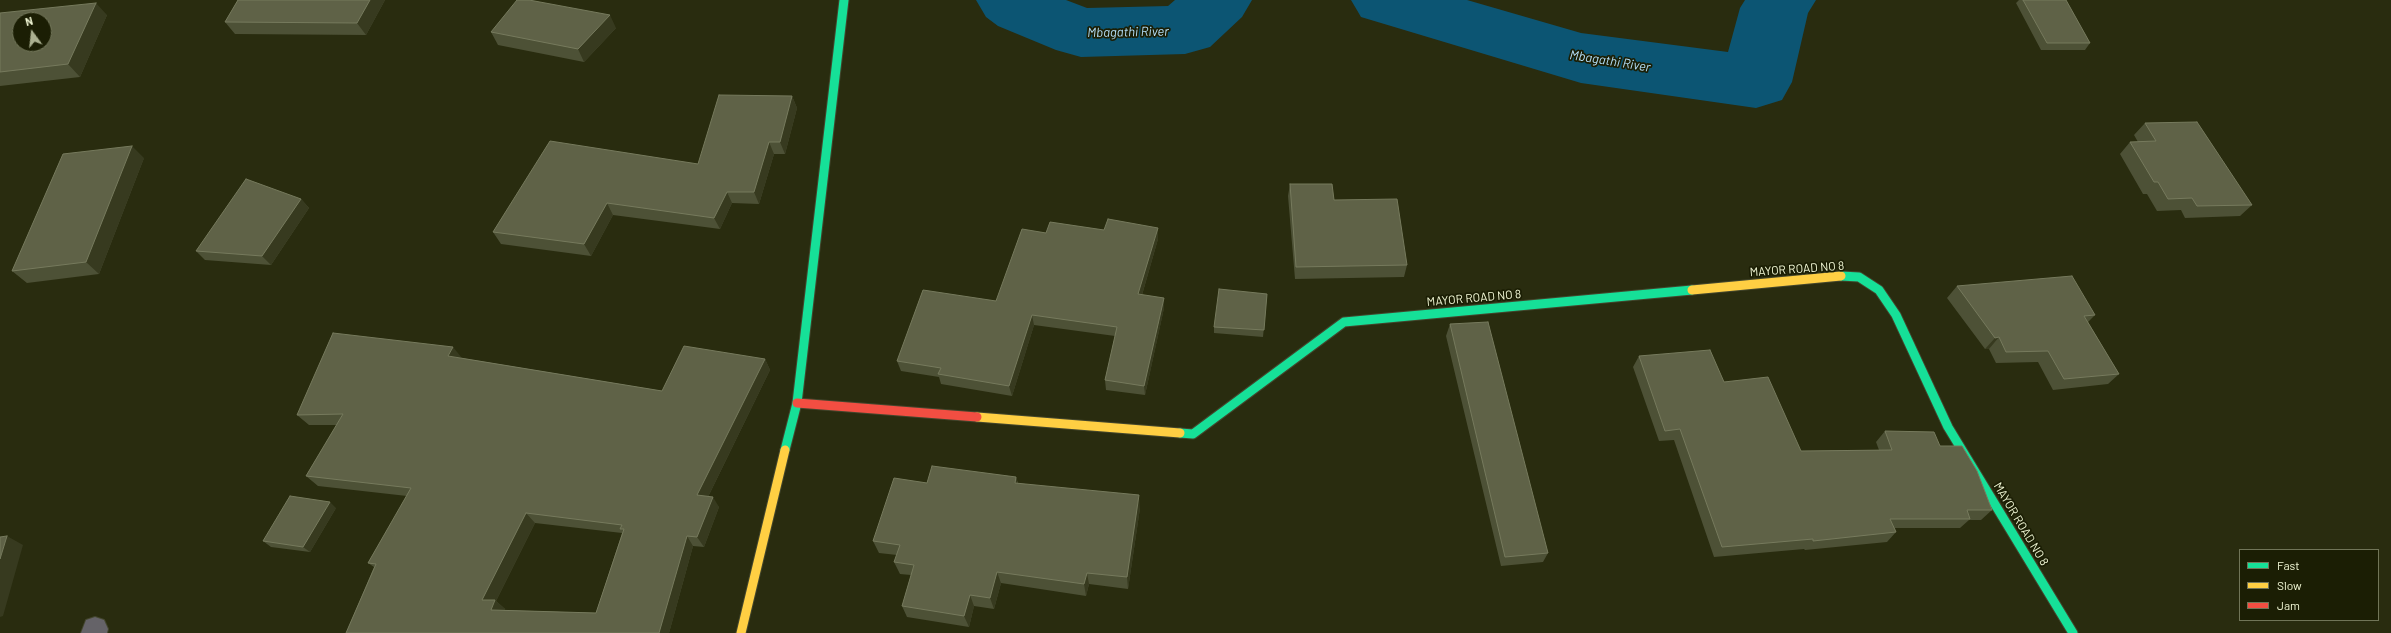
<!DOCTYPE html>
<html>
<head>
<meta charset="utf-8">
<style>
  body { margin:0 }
  #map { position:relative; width:2391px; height:633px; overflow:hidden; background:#292c0f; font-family:Barlow,sans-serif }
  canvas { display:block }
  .legend { position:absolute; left:2239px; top:549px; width:140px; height:72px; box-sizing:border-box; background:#1b1e04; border:1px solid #717558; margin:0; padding:5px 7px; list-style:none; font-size:12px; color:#f1f7d5 }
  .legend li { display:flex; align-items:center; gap:8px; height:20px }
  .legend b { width:20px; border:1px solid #717558 }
  .north { position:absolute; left:12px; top:12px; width:40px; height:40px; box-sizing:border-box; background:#1b1e04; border:1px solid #717558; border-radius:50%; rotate:345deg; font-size:11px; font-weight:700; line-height:16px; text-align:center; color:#f1f7d5 }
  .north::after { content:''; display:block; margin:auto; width:14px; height:18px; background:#abb090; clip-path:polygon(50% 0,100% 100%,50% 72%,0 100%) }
</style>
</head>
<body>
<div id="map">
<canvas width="2391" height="633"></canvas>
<ul class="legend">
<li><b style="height:5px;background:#16e098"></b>Fast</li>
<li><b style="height:5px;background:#ffcf43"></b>Slow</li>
<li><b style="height:5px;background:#f24e42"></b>Jam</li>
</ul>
<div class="north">N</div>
</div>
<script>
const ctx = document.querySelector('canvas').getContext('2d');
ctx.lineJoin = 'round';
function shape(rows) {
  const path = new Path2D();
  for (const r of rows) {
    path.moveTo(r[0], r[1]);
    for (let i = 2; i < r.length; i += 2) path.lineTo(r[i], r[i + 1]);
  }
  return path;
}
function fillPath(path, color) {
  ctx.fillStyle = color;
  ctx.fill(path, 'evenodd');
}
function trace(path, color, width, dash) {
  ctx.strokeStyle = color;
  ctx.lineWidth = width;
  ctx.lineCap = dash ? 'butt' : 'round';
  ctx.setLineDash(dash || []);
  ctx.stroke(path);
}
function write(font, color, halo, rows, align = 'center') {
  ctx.font = font + ' Barlow,sans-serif';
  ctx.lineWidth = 3.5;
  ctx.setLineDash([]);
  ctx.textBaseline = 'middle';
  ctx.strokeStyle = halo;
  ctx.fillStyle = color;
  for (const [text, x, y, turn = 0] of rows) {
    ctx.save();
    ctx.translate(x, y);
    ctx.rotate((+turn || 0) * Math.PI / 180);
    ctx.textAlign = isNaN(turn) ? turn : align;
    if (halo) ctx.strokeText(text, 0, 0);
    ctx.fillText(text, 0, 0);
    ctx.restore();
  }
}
fillPath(shape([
  [976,0,1066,0,1087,8,1168,6,1175,0,1252,0,1242,17,1210,47,1185,54,1081,57,1056,50,998,26,986,17,976,0],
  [1351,0,1467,0,1581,33,1728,52,1740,8,1745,0,1816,0,1808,13,1792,82,1782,100,1756,108,1581,83,1361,17,1351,0]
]), '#0c5573');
const street = shape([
  [95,617,104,620,108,629,107,633,81,633,86,620,95,617]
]);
const fast = shape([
  [1841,276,1859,277,1879,290,1896,315,1948,427,2073,633],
  [1180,433,1193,434,1344,322,1692,290],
  [785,450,797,403,844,0]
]);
const slow = shape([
  [1692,290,1841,276],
  [977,417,1180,433],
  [741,633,785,450]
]);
const jam = shape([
  [797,403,977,417]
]);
trace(street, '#43462d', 2);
trace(fast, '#43462d', 11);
trace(slow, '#43462d', 11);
trace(jam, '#43462d', 11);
fillPath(street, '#656368');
trace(fast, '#16e098', 9);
trace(slow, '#ffcf43', 9);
trace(jam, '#f24e42', 9);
fillPath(shape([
  [238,0,385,0,366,35,235,34,225,22],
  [2019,0,2066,0,2090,43,2085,50,2041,50,2016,3],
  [0,13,107,15,80,77,0,86],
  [616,28,584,62,498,45,491,32],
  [792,96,797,108,785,154,774,154,759,204,732,203,720,229,613,215,591,256,501,244,493,232,698,164],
  [2145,123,2252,205,2240,216,2185,218,2181,210,2157,211,2147,194,2143,194,2120,154,2130,142,2138,142,2134,135],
  [144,158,99,274,27,283,12,271],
  [1290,184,1334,200,1407,265,1404,277,1295,279,1288,196],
  [301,199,309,208,271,265,205,260,196,251],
  [1046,233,1158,239,1142,295,1164,308,1145,395,1106,390,1105,380,1115,336,1034,325,1012,396,941,384,939,377,901,371,897,361,996,301],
  [1957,286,2095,315,2088,322,2119,374,2108,384,2053,390,2038,362,1996,363,1989,349,1985,349,1947,298],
  [1267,294,1263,337,1214,333,1214,327],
  [1450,324,1548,553,1543,562,1501,566,1446,336],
  [1639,356,1724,382,1801,451,1879,450,1876,442,1885,431,1940,446,1992,510,1981,520,1969,520,1960,528,1895,528,1896,532,1887,542,1805,550,1804,549,1714,557,1674,440,1659,441,1633,367],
  [462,358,662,391,765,359,770,370,708,497,719,507,704,547,693,546,669,633,346,633,374,567,368,563,407,496,318,486,306,476,337,425,309,425,297,415],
  [535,523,622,533,596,613,504,610,505,609,496,601],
  [1016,477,1018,483,1140,508,1128,589,1089,584,1086,596,1001,583,994,609,974,606,969,627,907,617,902,606,911,575,900,574,894,562,897,555,879,553,873,541,927,483],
  [336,508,310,552,271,547,263,541]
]), '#4d5136');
fillPath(shape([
  [370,0,385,0,366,35,357,23],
  [96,3,107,15,80,77,68,64],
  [610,15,616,28,584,62,578,49],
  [792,96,797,108,785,154,780,142],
  [769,142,774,154,759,204,754,192],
  [132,146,144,158,99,274,86,262],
  [727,192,732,203,720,229,714,218],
  [301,199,309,208,271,265,262,256],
  [607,203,613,215,591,256,584,244],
  [1158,228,1158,239,1139,305,1138,294],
  [1164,298,1164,308,1145,395,1144,386],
  [1032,315,1034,325,1012,396,1009,386],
  [1999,337,1989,349,1985,349,1995,338],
  [453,347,462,358,448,356],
  [765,359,770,370,704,505,697,495],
  [1016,477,1019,490,1015,483],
  [1139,495,1140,508,1128,589,1127,577],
  [713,497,719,507,704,547,697,537],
  [330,502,336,508,310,552,303,547],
  [526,513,535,523,496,601,505,609,501,619,491,610,482,600],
  [7,536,23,545,3,616,0,617,0,559],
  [687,536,693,546,669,633,659,633],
  [997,572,1001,583,994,609,990,598],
  [1087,573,1089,584,1086,596,1084,584],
  [970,595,974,606,969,627,964,616]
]), '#373a1f');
const building = shape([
  [238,0,370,0,357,23,225,22,238,0],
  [517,0,529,0,610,15,578,49,491,32,517,0],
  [2023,0,2066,0,2090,43,2047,43,2023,0],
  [96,3,68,64,0,72,0,13,96,3],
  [20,20,44,20,44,44,20,44,20,20],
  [719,95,792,96,780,142,769,142,754,192,727,192,714,218,607,203,584,244,493,232,550,141,698,164,719,95],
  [2197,122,2252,205,2197,206,2192,198,2168,199,2158,182,2154,182,2130,142,2156,141,2145,123,2197,122],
  [132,146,86,262,12,271,63,154,132,146],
  [246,179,301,199,262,256,196,251,246,179],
  [1290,184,1332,184,1334,200,1397,199,1407,265,1296,267,1290,184],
  [1108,219,1158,228,1138,294,1164,298,1144,386,1105,380,1117,327,1032,315,1009,386,938,374,941,368,897,361,923,290,996,301,1022,229,1046,233,1050,222,1104,230,1108,219],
  [2072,276,2095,315,2084,316,2119,374,2064,379,2048,351,2006,352,1999,337,1995,338,1957,286,2072,276],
  [1219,289,1267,294,1264,330,1214,327,1219,289],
  [1488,322,1548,553,1505,557,1450,324,1488,322],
  [333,333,453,347,448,356,662,391,684,346,765,359,697,495,713,497,697,537,687,536,659,633,346,633,376,564,368,563,411,488,306,476,343,414,297,415,333,333],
  [526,513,622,525,620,529,624,529,596,613,491,610,495,600,482,600,526,513],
  [1710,350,1724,382,1768,377,1801,451,1892,450,1885,431,1934,432,1940,446,1962,446,1977,471,1992,510,1967,510,1970,519,1890,519,1896,532,1813,541,1813,539,1722,547,1680,429,1665,431,1639,356,1710,350],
  [932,466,1016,477,1015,483,1139,495,1127,577,1087,573,1084,584,997,572,990,598,970,595,964,616,902,606,914,565,894,562,900,545,873,541,894,478,927,483,932,466],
  [290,496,330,502,303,547,263,541,290,496],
  [7,536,0,559,0,537,7,536]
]);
fillPath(building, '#5f6247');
trace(building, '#767a5d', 1);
write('12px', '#f1f7d5', '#1b1e04', [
  ["MAYOR ROAD NO 8",1797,269,-4],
  ["MAYOR ROAD NO 8",1474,298,-5],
  ["MAYOR ROAD NO 8",2021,524,59]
]);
write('italic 13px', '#b4def8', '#1b1e04', [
  ["Mbagathi River",1128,32,-1],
  ["Mbagathi River",1610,61,9]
]);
</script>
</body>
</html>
